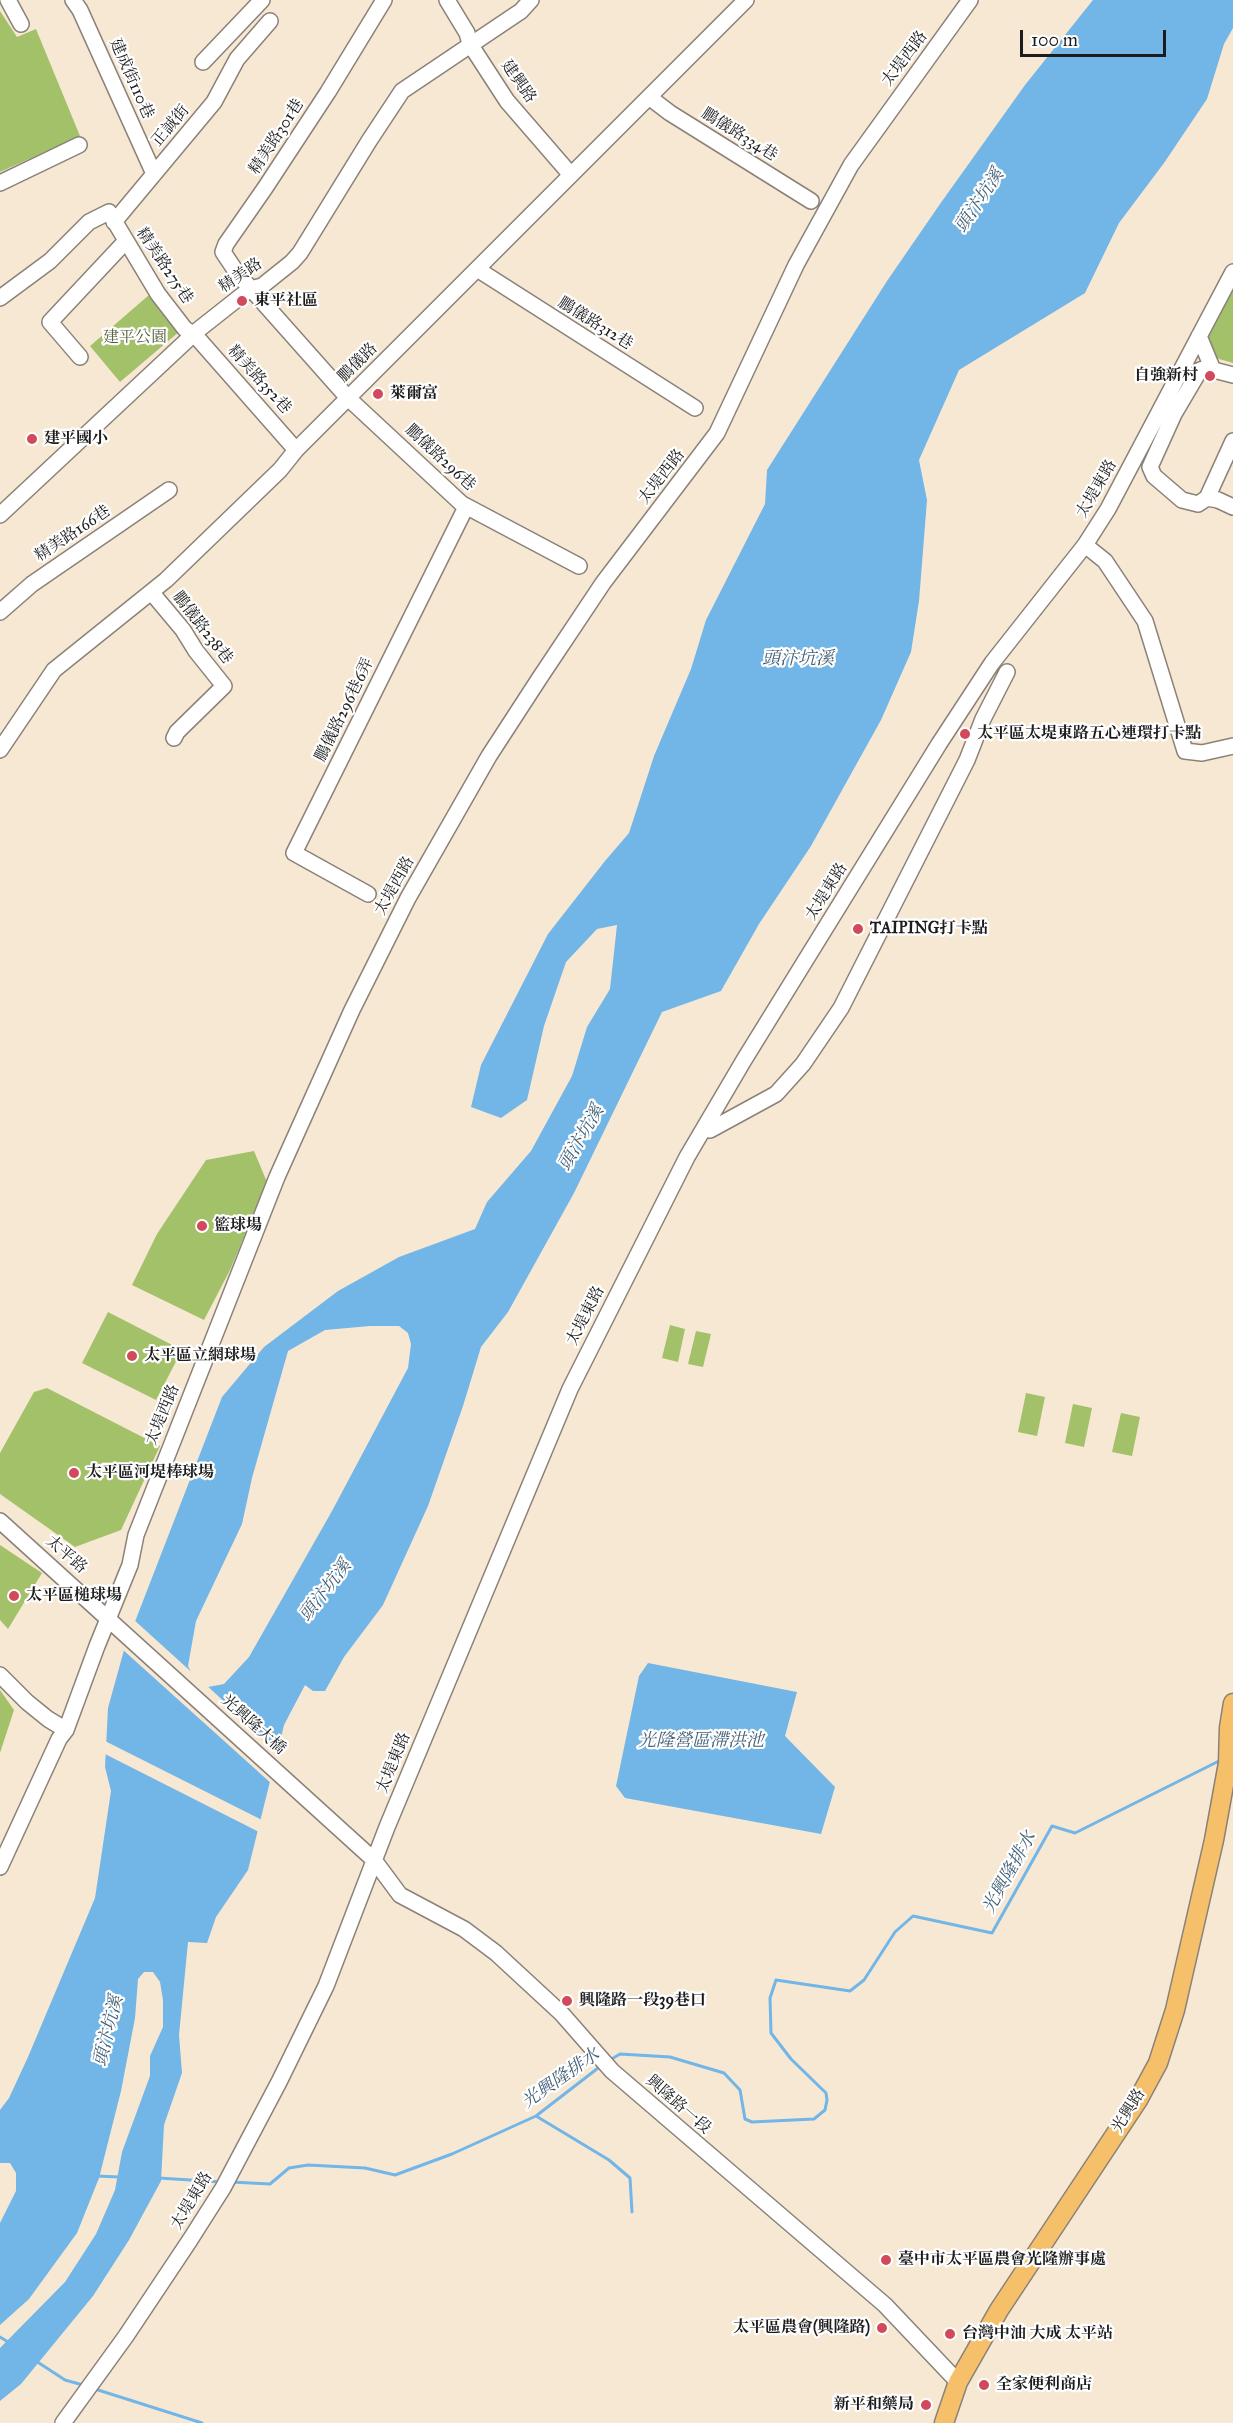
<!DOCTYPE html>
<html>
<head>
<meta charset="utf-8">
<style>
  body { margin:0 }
  #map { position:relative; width:1233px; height:2423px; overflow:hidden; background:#f7e8d4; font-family:"IM FELL Great Primer",serif }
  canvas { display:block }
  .scale { position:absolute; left:1020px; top:30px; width:146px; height:27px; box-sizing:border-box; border:3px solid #1c1c1c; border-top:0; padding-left:8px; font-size:18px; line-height:21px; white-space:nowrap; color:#1c1c1c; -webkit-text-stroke:4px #fff; paint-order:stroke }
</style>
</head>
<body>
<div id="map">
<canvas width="1233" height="2423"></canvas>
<div class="scale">100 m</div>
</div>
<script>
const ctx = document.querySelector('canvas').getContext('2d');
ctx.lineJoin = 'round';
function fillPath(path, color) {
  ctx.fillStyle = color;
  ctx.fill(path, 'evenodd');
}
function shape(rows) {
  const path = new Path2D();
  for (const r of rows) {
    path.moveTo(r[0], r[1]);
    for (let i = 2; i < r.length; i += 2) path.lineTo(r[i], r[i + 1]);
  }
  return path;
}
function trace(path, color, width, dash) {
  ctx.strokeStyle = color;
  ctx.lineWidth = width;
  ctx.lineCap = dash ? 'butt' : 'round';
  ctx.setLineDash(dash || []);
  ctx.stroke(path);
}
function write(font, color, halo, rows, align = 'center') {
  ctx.font = font + ' "IM FELL Great Primer","Noto Serif TC",serif';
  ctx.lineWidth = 4.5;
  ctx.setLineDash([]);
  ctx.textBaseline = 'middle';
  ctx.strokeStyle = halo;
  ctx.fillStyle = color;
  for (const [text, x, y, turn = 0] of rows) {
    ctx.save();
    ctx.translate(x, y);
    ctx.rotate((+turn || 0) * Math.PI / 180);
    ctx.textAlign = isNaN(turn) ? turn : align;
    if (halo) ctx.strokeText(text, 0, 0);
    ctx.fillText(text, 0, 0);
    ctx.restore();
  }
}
fillPath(shape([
  [0,11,17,37,36,29,80,136,0,172],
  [1233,289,1233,363,1219,359,1205,347,1204,336],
  [149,295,180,331,120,382,90,346],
  [254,1151,267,1182,230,1270,204,1320,132,1285,157,1234,206,1160],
  [108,1312,182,1350,156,1400,82,1363],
  [670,1325,685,1329,678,1362,662,1358],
  [696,1331,711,1334,703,1367,688,1364],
  [47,1388,160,1446,121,1530,75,1547,0,1494,0,1453,34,1392],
  [1026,1393,1045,1397,1037,1436,1018,1432],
  [1073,1404,1092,1408,1084,1447,1065,1443],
  [1121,1413,1140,1417,1132,1456,1112,1452],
  [0,1545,42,1573,8,1629,0,1620],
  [0,1690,14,1710,0,1753]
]), '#a3c169');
fillPath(shape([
  [1093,0,1233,0,1233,28,1224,44,1207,99,1164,163,1119,223,1085,293,959,370,919,460,927,500,919,601,911,652,881,720,811,846,759,924,721,991,662,1012,574,1193,508,1312,481,1347,463,1406,428,1506,383,1605,344,1657,325,1691,313,1691,305,1685,284,1725,248,1870,216,1917,207,1943,188,1942,179,2035,182,2073,164,2125,161,2181,129,2240,93,2296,21,2384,0,2401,0,2348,65,2282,96,2234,115,2190,122,2152,150,2076,150,2056,163,2027,163,2000,160,1982,153,1972,144,1972,138,1979,135,2018,121,2091,99,2178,77,2233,29,2299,0,2325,0,2223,16,2191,16,2173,10,2163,0,2163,0,2110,9,2098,28,2057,95,1898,111,1791,105,1767,108,1708,124,1650,222,1397,264,1347,338,1291,399,1257,475,1229,487,1202,531,1151,572,1076,587,1027,610,989,617,925,597,929,566,962,544,1026,527,1100,501,1118,471,1107,481,1065,548,934,605,861,629,833,654,756,691,669,706,620,765,504,767,470,887,281,940,204,1025,85],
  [370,1326,399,1326,408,1333,411,1344,408,1368,332,1511,249,1657,224,1684,208,1687,197,1684,188,1666,196,1621,242,1524,252,1478,288,1351,325,1330],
  [648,1663,797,1692,785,1736,835,1787,821,1834,625,1798,616,1786,639,1676]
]), '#72b5e7');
fillPath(shape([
  [133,1619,197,1677,199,1682,204,1683,280,1753,273,1785,122,1649],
  [103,1740,264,1821,261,1833,103,1753]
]), '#f7e8d4');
trace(shape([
  [610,2060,620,2054,670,2057,724,2073,740,2090,745,2119,752,2122,814,2119,825,2110,827,2100,826,2093,791,2059,771,2033,770,1998,776,1980,850,1991,864,1980,895,1932,913,1916,992,1933,1052,1826,1075,1833,1221,1760],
  [536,2116,609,2160,630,2178,632,2212],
  [96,2176,119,2177],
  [159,2178,221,2182],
  [231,2182,270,2184,289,2168,308,2165,365,2168,395,2175,452,2154,536,2116,602,2065],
  [0,2337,8,2342],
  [36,2361,65,2380,83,2385],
  [95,2389,202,2423]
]), '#72b5e7', 3);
const minor = shape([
  [8,0,21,24],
  [73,0,80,10,154,174],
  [384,0,328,92,265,188,226,244,223,252,237,273,348,398,462,504,579,566],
  [447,0,467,33,470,44,507,101,571,175],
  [203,62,262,0],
  [649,97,670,113,811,201],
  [0,183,79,145],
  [114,222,214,102,237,59,270,21],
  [477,269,695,408],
  [0,298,50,261,89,222,109,212,158,294,185,329,194,334,296,450],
  [1199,336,1213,370],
  [80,357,50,322,125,242],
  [1233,375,1206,368,1200,370,1174,414,1150,467,1154,476,1182,500,1198,504,1207,498,1218,500,1233,507],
  [1207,498,1233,441],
  [0,515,198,330,250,289,262,286,292,262,300,253,369,141,402,91,521,11,531,0],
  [1085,545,1105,561,1145,621,1185,751,1202,753,1233,746],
  [152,593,183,630,196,651,224,686,177,732,174,738],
  [0,612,32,584,169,490],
  [0,750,54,670,166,580,280,470,296,450,746,0],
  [368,894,294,853,466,507],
  [710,1130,776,1094,803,1064,841,1008,967,760,983,719,1007,672],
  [0,1521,374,1860,400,1895,464,1929,496,1953,562,2014,612,2071,885,2305,958,2382],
  [0,1675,27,1702,48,1719,66,1730],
  [0,1867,59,1739,66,1730,97,1646,130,1565,136,1535,277,1177,352,1010,408,898,489,756,539,679,603,583,717,433,796,265,851,165,970,0],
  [63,2423,126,2336,190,2240,223,2188,279,2082,326,1986,387,1827,570,1389,687,1157,744,1060,939,744,992,663,1085,545,1108,509,1233,272]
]);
const major = shape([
  [944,2423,958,2382,999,2310,1138,2100,1158,2063,1175,2010,1214,1840,1228,1763,1229,1728,1233,1703]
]);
trace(minor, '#8a8278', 18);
trace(major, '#8a8278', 21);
trace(minor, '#fff', 15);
trace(major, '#f6c06b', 18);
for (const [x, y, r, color] of [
  [242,301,6,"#d1495b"],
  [1210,376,6,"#d1495b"],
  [378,394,6,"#d1495b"],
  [32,439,6,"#d1495b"],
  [965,734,6,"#d1495b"],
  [858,929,6,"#d1495b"],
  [202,1226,6,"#d1495b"],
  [132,1356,6,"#d1495b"],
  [74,1473,6,"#d1495b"],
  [14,1596,6,"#d1495b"],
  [567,2001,6,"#d1495b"],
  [886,2260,6,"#d1495b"],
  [882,2328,6,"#d1495b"],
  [950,2334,6,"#d1495b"],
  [984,2385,6,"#d1495b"],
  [926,2405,6,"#d1495b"]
]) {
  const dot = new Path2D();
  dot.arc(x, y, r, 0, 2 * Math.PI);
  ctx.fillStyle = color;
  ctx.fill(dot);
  trace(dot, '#fff', 2);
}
write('16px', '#1c1c1c', '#fff', [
  ["太堤西路",905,59,-53],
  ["建成街110巷",131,79,66],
  ["建興路",518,82,55],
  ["正誠街",171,126,-50],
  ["鵬儀路334巷",739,135,32],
  ["精美路301巷",277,137,-57],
  ["精美路275巷",164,266,56],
  ["精美路",241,276,-34],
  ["鵬儀路312巷",595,324,32],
  ["鵬儀路",358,363,-45],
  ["精美路352巷",259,380,48],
  ["鵬儀路296巷",440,458,43],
  ["太堤西路",662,477,-52],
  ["太堤東路",1097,489,-60],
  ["精美路166巷",73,534,-34],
  ["鵬儀路238巷",202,628,52],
  ["鵬儀路296巷6弄",345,710,-64],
  ["太堤西路",395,886,-61],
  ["太堤東路",827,892,-58],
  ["太堤東路",586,1316,-63],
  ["太堤西路",163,1415,-68],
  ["太平路",66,1555,41],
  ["光興隆大橋",253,1725,42],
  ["太堤東路",394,1763,-68],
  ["興隆路一段",678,2105,41],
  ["光興路",1129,2111,-58],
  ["太堤東路",192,2201,-59]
]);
write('bold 16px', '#1c1c1c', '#fff', [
  ["東平社區",254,301],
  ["自強新村",1198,376,"right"],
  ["萊爾富",390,394],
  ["建平國小",44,439],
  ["太平區太堤東路五心連環打卡點",977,734],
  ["TAIPING打卡點",870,929],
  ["籃球場",214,1226],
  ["太平區立網球場",144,1356],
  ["太平區河堤棒球場",86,1473],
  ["太平區槌球場",26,1596],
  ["興隆路一段39巷口",579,2001],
  ["臺中市太平區農會光隆辦事處",898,2260],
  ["太平區農會(興隆路)",870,2328,"right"],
  ["台灣中油 大成 太平站",962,2334],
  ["全家便利商店",996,2385],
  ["新平和藥局",914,2405,"right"]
], 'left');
write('16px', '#525e3b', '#fff', [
  ["建平公園",135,338]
]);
write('italic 18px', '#436177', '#fff', [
  ["頭汴坑溪",980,201,-56],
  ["頭汴坑溪",798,660],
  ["頭汴坑溪",582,1138,-60],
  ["頭汴坑溪",326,1591,-52],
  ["光隆營區滯洪池",701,1742],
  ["光興隆排水",1010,1873,-61],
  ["頭汴坑溪",109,2031,-76],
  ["光興隆排水",561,2079,-35]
]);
</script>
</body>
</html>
